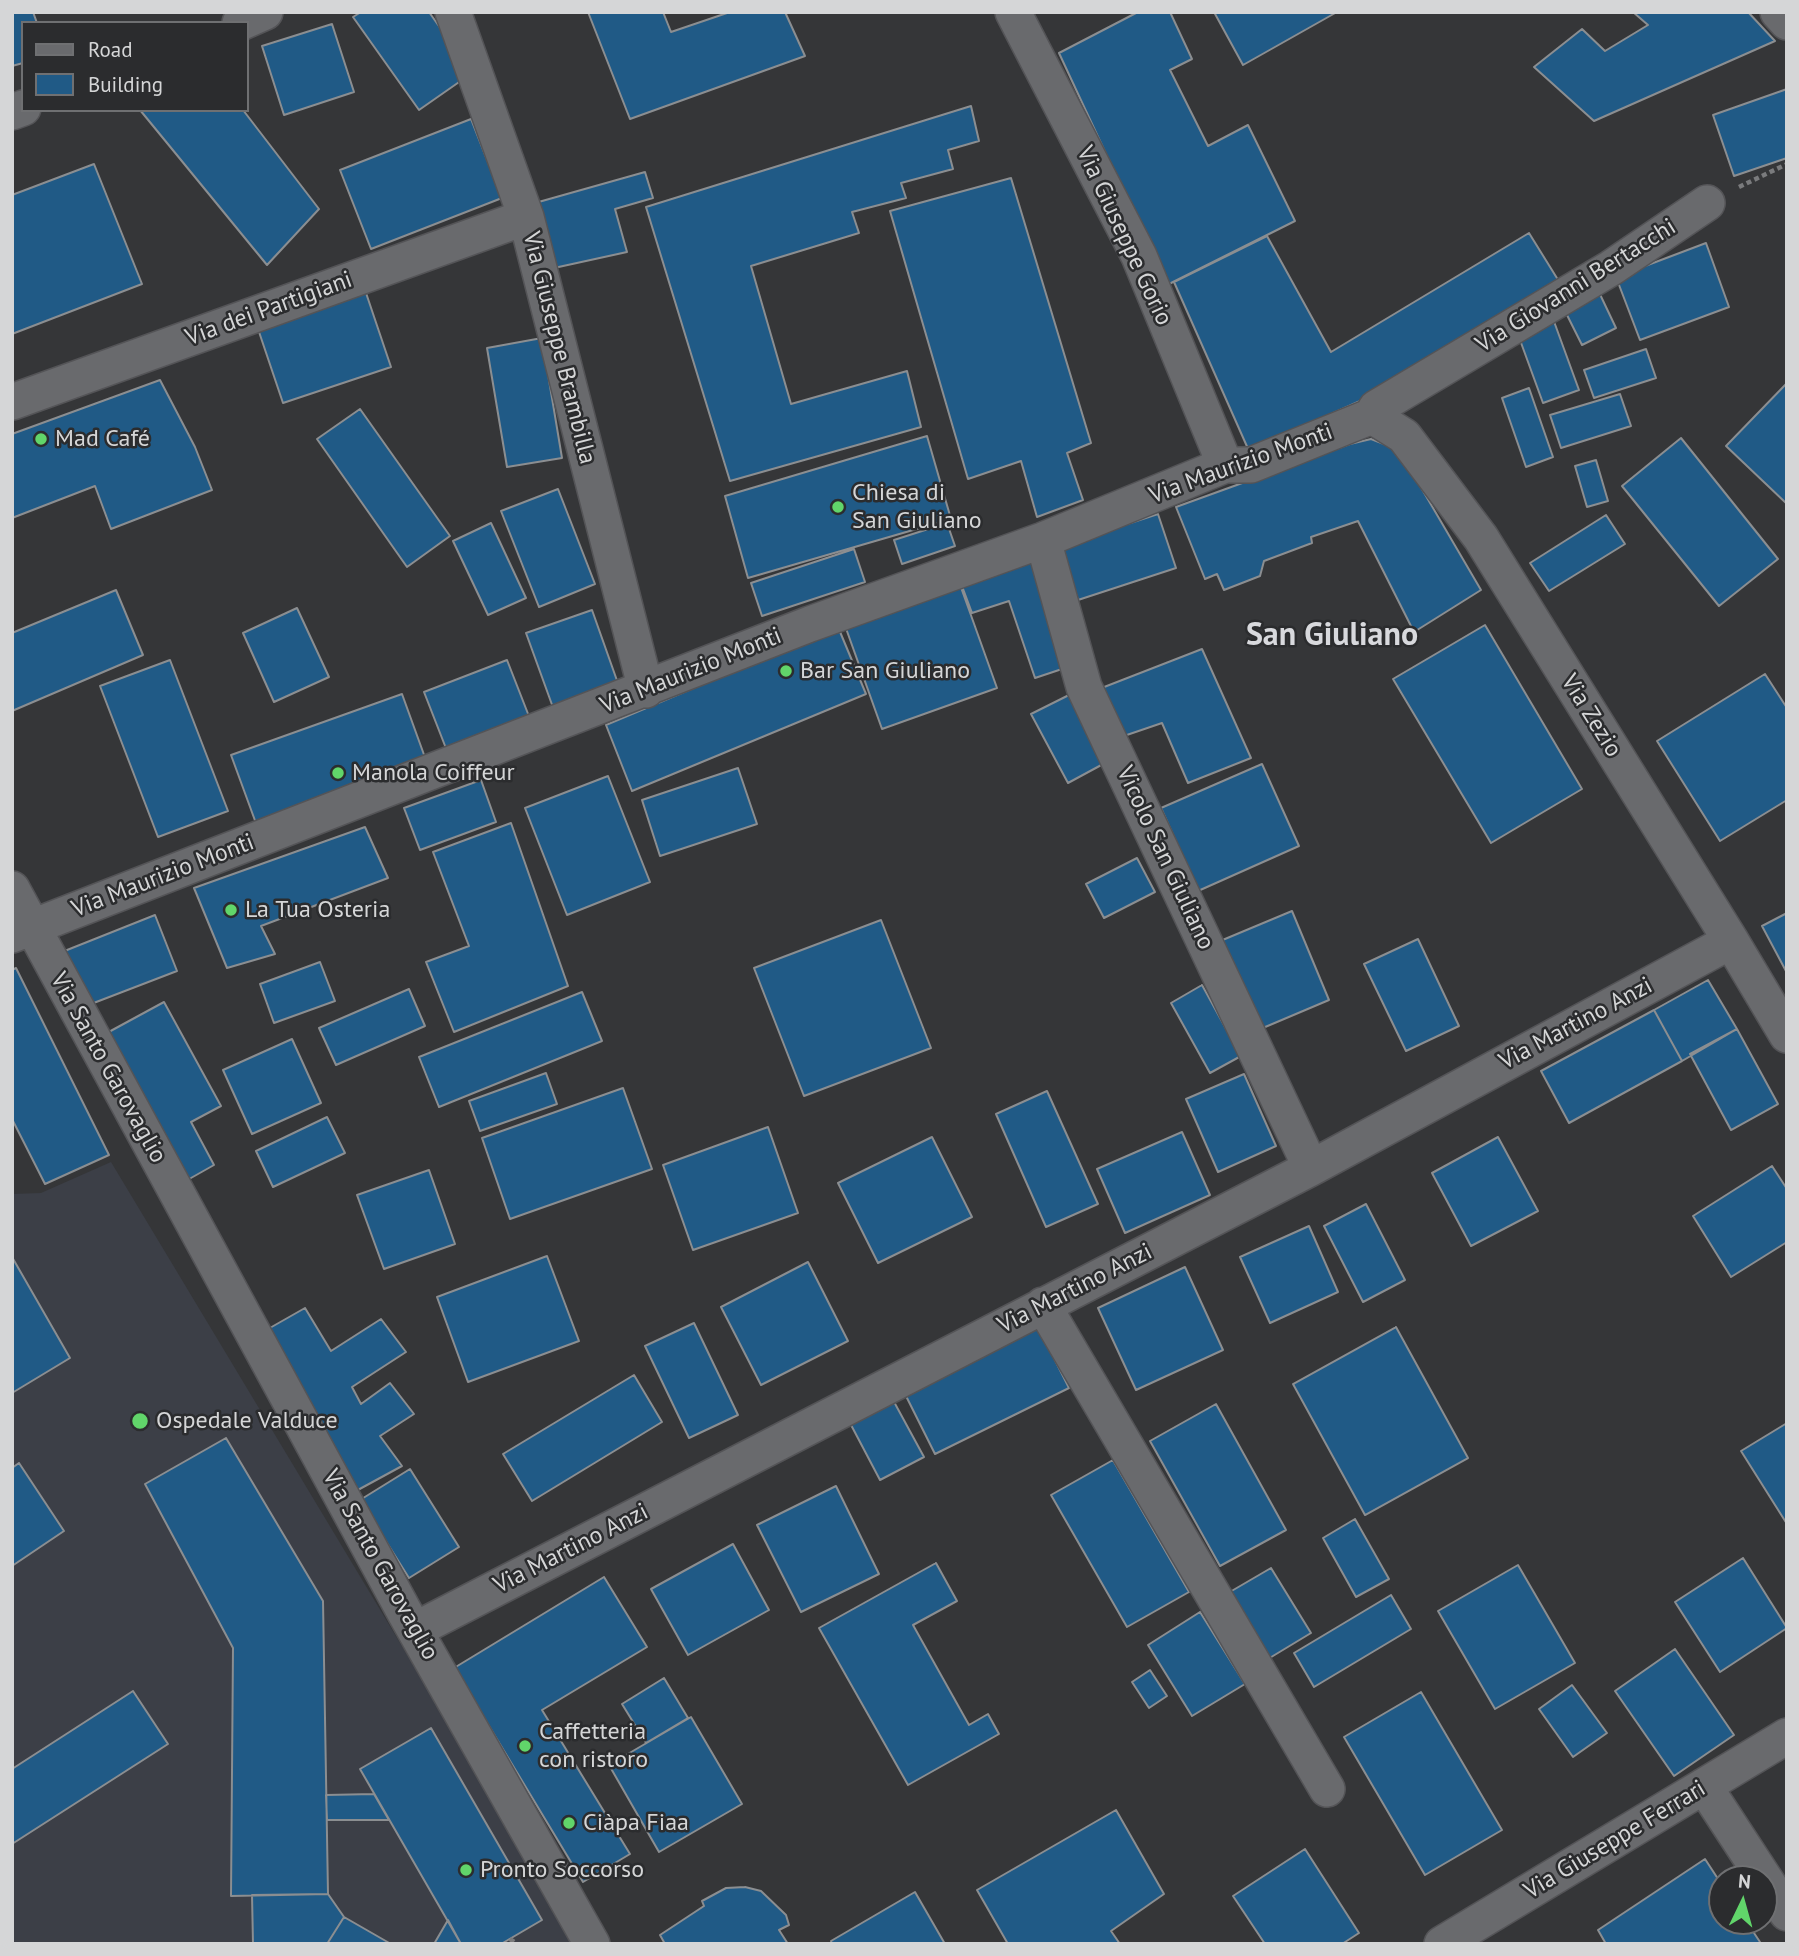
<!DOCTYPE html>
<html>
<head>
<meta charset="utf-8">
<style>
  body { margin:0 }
  #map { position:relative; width:1799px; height:1956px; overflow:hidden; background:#353638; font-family:"PT Sans",sans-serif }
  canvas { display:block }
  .frame { position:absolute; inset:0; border:14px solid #d5d6d7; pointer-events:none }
  .legend { position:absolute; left:21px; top:21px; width:228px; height:91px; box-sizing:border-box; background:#2b2c2e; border:2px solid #6f7072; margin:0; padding:9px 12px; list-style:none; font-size:21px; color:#d5d6d7 }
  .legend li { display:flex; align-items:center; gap:14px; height:35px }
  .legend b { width:35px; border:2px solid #6f7072 }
  .north { position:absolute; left:1708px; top:1865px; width:70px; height:70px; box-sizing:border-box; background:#2b2c2e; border:2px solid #6f7072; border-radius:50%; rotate:5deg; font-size:19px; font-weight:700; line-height:28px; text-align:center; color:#d5d6d7 }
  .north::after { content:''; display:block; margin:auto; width:24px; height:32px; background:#61d56a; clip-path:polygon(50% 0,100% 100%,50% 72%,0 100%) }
</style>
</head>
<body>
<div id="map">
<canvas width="1799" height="1956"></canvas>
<div class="frame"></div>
<ul class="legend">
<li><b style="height:9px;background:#696a6d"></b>Road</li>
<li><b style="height:19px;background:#205a86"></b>Building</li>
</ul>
<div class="north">N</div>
</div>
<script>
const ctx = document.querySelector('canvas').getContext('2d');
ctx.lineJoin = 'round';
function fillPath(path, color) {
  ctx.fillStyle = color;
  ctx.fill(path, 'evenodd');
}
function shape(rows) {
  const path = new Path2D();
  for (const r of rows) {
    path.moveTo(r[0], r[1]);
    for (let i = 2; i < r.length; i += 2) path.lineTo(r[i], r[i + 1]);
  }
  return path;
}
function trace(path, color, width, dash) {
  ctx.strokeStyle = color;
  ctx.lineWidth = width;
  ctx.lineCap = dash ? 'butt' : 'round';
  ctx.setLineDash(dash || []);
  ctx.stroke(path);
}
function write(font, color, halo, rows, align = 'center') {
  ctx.font = font + ' "PT Sans",sans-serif';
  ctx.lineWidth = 5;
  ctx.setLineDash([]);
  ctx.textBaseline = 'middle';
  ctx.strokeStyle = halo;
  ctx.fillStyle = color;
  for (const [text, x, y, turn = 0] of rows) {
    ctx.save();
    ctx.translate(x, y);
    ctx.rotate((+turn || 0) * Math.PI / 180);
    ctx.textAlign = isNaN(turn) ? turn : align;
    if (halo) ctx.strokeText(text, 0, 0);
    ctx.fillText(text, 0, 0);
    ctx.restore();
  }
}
fillPath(shape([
  [111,1162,581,1944,12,1944,12,1194,41,1193]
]), '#3c3f47');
const building = shape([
  [12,12,33,12,37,23,23,23,23,63,12,66,12,12],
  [361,12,429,12,472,73,419,110,353,17,361,12],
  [588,12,663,12,671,32,730,12,785,12,805,56,630,119,588,12],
  [1138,12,1170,12,1192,59,1170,70,1208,146,1248,125,1295,221,1167,285,1059,53,1138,12],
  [1214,12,1337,12,1243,65,1214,12],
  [1633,12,1748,12,1775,41,1594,121,1534,67,1582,29,1605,51,1648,25,1633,12],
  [332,24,354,92,284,115,262,46,332,24],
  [1787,89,1787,158,1734,176,1713,115,1787,89],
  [971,106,979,141,948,150,953,169,901,183,906,198,852,212,859,233,751,266,791,404,907,371,921,427,730,481,646,207,971,106],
  [140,110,243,110,319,209,267,265,140,110],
  [471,119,502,198,371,249,340,170,471,119],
  [94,164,142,284,12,334,12,195,94,164],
  [645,172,653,198,615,209,627,252,554,268,535,203,645,172],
  [1011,178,1091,443,1067,453,1083,500,1037,517,1021,461,968,479,890,211,1011,178],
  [1529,233,1560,283,1360,401,1249,451,1174,282,1267,236,1331,352,1529,233],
  [1706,243,1729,307,1640,340,1616,277,1706,243],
  [364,287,391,367,283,403,256,323,364,287],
  [1597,288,1616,328,1582,345,1562,305,1597,288],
  [1552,316,1579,390,1543,403,1516,329,1552,316],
  [542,338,562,458,507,467,487,348,542,338],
  [1646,349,1656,378,1594,398,1584,370,1646,349],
  [160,380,195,447,212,490,111,529,95,486,12,518,12,434,160,380],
  [1787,383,1787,504,1726,446,1787,383],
  [1529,388,1553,457,1526,467,1502,398,1529,388],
  [1620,394,1631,426,1561,448,1550,415,1620,394],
  [360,409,450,536,407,567,317,439,360,409],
  [927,436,951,519,748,578,725,496,927,436],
  [1681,438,1778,559,1719,606,1622,486,1681,438],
  [1371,439,1389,446,1402,455,1481,590,1414,632,1358,521,1311,537,1312,543,1264,561,1260,576,1224,590,1217,574,1205,579,1176,507,1350,444,1371,439],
  [1596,460,1608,501,1587,507,1575,466,1596,460],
  [558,489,595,584,539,607,501,511,558,489],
  [1158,514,1176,568,1078,600,1060,546,1158,514],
  [1606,515,1625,544,1549,591,1530,563,1606,515],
  [491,523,526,598,488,615,453,541,491,523],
  [947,523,955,546,902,564,894,540,947,523],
  [854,549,865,582,762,616,751,583,854,549],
  [1037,552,1071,666,1035,678,1009,601,972,613,959,578,1037,552],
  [958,579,997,688,882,729,843,620,958,579],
  [116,590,143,655,12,711,12,633,116,590],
  [297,608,329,677,274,702,243,633,297,608],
  [592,610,620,689,555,713,526,633,592,610],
  [1485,625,1582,789,1491,843,1393,679,1485,625],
  [838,627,866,694,632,791,606,725,838,627],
  [1202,649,1251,758,1188,783,1162,723,1118,738,1099,689,1202,649],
  [170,660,228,811,158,837,100,686,170,660],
  [507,660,532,724,449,756,424,692,507,660],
  [1765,674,1787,708,1787,800,1720,841,1657,741,1765,674],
  [402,694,427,763,257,826,231,755,402,694],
  [1069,695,1105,763,1068,783,1031,714,1069,695],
  [1262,764,1299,846,1198,891,1161,808,1262,764],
  [738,768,757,824,660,856,642,800,738,768],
  [608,776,650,882,567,915,525,808,608,776],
  [481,780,496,822,420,850,404,808,481,780],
  [511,823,568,986,454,1032,426,962,469,946,433,852,511,823],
  [365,827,388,878,261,926,275,954,227,968,194,888,365,827],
  [1137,858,1155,892,1104,918,1086,884,1137,858],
  [1292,911,1329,1000,1251,1033,1213,944,1292,911],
  [1787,913,1787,973,1762,926,1787,913],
  [155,915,177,971,78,1009,57,954,155,915],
  [881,920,931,1048,804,1096,754,968,881,920],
  [1418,939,1459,1026,1406,1051,1364,964,1418,939],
  [320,962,335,1001,274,1023,260,984,320,962],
  [16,968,109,1155,45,1184,12,1119,12,970,16,968],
  [1708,980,1737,1029,1682,1061,1654,1010,1708,980],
  [1202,985,1241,1056,1210,1073,1171,1003,1202,985],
  [409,989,425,1026,336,1065,319,1028,409,989],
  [582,992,602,1041,439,1107,419,1057,582,992],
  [164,1002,221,1106,191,1122,214,1165,175,1187,94,1040,164,1002],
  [1654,1010,1682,1061,1569,1123,1541,1071,1654,1010],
  [1737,1029,1778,1104,1731,1130,1690,1054,1737,1029],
  [292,1039,321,1103,252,1134,223,1070,292,1039],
  [546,1073,557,1104,480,1131,469,1101,546,1073],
  [1244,1074,1276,1146,1218,1172,1186,1099,1244,1074],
  [623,1088,652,1169,510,1219,482,1138,623,1088],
  [1047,1091,1098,1204,1046,1227,996,1114,1047,1091],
  [327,1117,345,1153,273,1187,256,1151,327,1117],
  [768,1127,798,1213,693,1250,663,1165,768,1127],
  [1182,1132,1210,1195,1125,1233,1097,1169,1182,1132],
  [932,1137,972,1217,878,1263,838,1183,932,1137],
  [1498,1137,1538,1211,1471,1246,1432,1173,1498,1137],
  [1772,1166,1787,1189,1787,1242,1731,1277,1693,1216,1772,1166],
  [429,1170,455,1244,384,1269,357,1195,429,1170],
  [1366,1204,1405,1280,1363,1302,1324,1226,1366,1204],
  [1309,1226,1338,1292,1270,1323,1240,1257,1309,1226],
  [547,1256,579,1341,468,1382,437,1297,547,1256],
  [12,1257,70,1358,12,1393,12,1257],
  [808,1262,848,1341,761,1385,721,1307,808,1262],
  [1185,1267,1223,1350,1136,1390,1098,1308,1185,1267],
  [305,1308,331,1351,381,1319,406,1352,352,1387,361,1404,390,1383,414,1414,380,1436,402,1466,356,1491,261,1333,305,1308],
  [1036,1322,1069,1388,935,1454,902,1388,1036,1322],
  [694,1323,738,1415,689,1438,645,1346,694,1323],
  [1396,1327,1468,1458,1365,1515,1293,1384,1396,1327],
  [634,1375,662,1422,532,1501,503,1454,634,1375],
  [893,1400,924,1457,880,1480,850,1423,893,1400],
  [1216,1404,1286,1530,1220,1566,1150,1441,1216,1404],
  [1787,1423,1787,1524,1741,1451,1787,1423],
  [226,1438,323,1601,328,1894,231,1896,233,1648,145,1484,226,1438],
  [1113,1460,1189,1592,1127,1627,1051,1495,1113,1460],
  [19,1463,64,1531,12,1566,12,1468,19,1463],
  [410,1469,459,1547,409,1578,360,1500,410,1469],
  [836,1486,879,1574,801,1612,757,1525,836,1486],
  [1355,1519,1389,1579,1356,1597,1323,1538,1355,1519],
  [733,1544,769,1610,688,1655,651,1589,733,1544],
  [1743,1558,1787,1628,1720,1672,1675,1602,1743,1558],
  [936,1563,957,1601,913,1625,969,1725,988,1714,999,1734,908,1785,819,1628,936,1563],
  [1518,1565,1575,1663,1495,1709,1438,1611,1518,1565],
  [1271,1568,1311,1633,1263,1662,1223,1596,1271,1568],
  [604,1577,647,1647,542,1710,630,1854,583,1882,454,1668,604,1577],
  [1391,1595,1411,1629,1314,1687,1294,1653,1391,1595],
  [1200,1612,1245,1684,1192,1716,1148,1645,1200,1612],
  [1675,1649,1734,1735,1674,1776,1615,1691,1675,1649],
  [1150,1670,1167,1696,1149,1708,1132,1682,1150,1670],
  [664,1678,688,1718,646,1743,622,1704,664,1678],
  [1572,1685,1607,1733,1573,1757,1539,1709,1572,1685],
  [133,1691,168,1744,12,1844,12,1769,133,1691],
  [1421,1692,1502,1830,1425,1875,1344,1737,1421,1692],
  [691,1717,742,1804,659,1852,609,1765,691,1717],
  [431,1728,542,1920,501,1944,461,1944,360,1769,431,1728],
  [374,1794,389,1820,327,1820,326,1795,374,1794],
  [1116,1810,1164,1894,1111,1931,1120,1944,1008,1944,977,1890,1116,1810],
  [1305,1849,1359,1933,1342,1944,1265,1944,1233,1896,1305,1849],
  [1705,1859,1722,1885,1722,1921,1746,1921,1760,1942,1757,1944,1606,1944,1598,1930,1705,1859],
  [745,1887,761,1891,786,1915,789,1925,779,1930,788,1944,665,1944,660,1935,704,1906,702,1901,726,1888,745,1887],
  [915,1892,945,1944,832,1944,831,1941,915,1892],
  [328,1894,344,1917,327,1944,253,1944,252,1895,328,1894],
  [344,1917,391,1944,327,1944,344,1917],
  [448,1920,461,1944,434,1944,448,1920]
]);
fillPath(building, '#205a86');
trace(building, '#8b8e91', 2);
const minor = shape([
  [453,12,526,217,646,690],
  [1013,12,1139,256,1225,465],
  [1778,12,1787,22],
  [240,23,265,12],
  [12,112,23,108],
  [12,402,526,217],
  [1372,416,1404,436,1481,538,1731,941,1787,1035],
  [1372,416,1376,408,1611,268,1707,203],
  [1043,540,1084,687,1311,1168],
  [12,889,405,1613,592,1944],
  [12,935,810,624,1043,540,1225,465,1251,465,1372,416],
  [1043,1305,1327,1789],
  [415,1630,1311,1168,1731,941],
  [1704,1786,1787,1913],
  [1442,1944,1787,1736]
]);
trace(minor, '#545457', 38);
trace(shape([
  [1739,187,1787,164],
  [510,1939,517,1944]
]), '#7a7b7d', 4.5, [5, 3.5]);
trace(minor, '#696a6d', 35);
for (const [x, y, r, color] of [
  [41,439,7,"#61d56a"],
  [838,507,7,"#61d56a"],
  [786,671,7,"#61d56a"],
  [338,773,7,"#61d56a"],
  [231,910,7,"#61d56a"],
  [140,1421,9,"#61d56a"],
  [525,1746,7,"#61d56a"],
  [569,1823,7,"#61d56a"],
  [466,1870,7,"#61d56a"]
]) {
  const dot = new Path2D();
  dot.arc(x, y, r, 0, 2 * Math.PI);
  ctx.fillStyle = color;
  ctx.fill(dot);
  trace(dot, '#2b2c2e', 2.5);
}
write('24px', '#d5d6d7', '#2b2c2e', [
  ["Via Giuseppe Gorio",1124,236,65],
  ["Via Giovanni Bertacchi",1576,286,-32],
  ["Via dei Partigiani",269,309,-20],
  ["Via Giuseppe Brambilla",559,348,76],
  ["Via Maurizio Monti",1241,464,-20],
  ["Via Maurizio Monti",691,671,-22],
  ["Via Zezio",1591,716,58],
  ["Vicolo San Giuliano",1165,858,65],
  ["Via Maurizio Monti",163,876,-21],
  ["Via Martino Anzi",1576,1024,-28],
  ["Via Santo Garovaglio",108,1068,61],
  ["Via Martino Anzi",1075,1289,-27],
  ["Via Martino Anzi",571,1549,-27],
  ["Via Santo Garovaglio",380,1565,61],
  ["Via Giuseppe Ferrari",1615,1840,-31]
]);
write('24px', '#d5d6d7', '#2b2c2e', [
  ["Mad Café",55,439],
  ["Chiesa di",852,493],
  ["San Giuliano",852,521],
  ["Bar San Giuliano",800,671],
  ["Manola Coiffeur",352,773],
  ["La Tua Osteria",245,910],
  ["Ospedale Valduce",156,1421],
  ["Caffetteria",539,1732],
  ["con ristoro",539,1760],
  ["Ciàpa Fiaa",583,1823],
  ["Pronto Soccorso",480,1870]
], 'left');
write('bold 32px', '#d8d9dd', '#2b2c2e', [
  ["San Giuliano",1332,636]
]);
</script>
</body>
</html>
